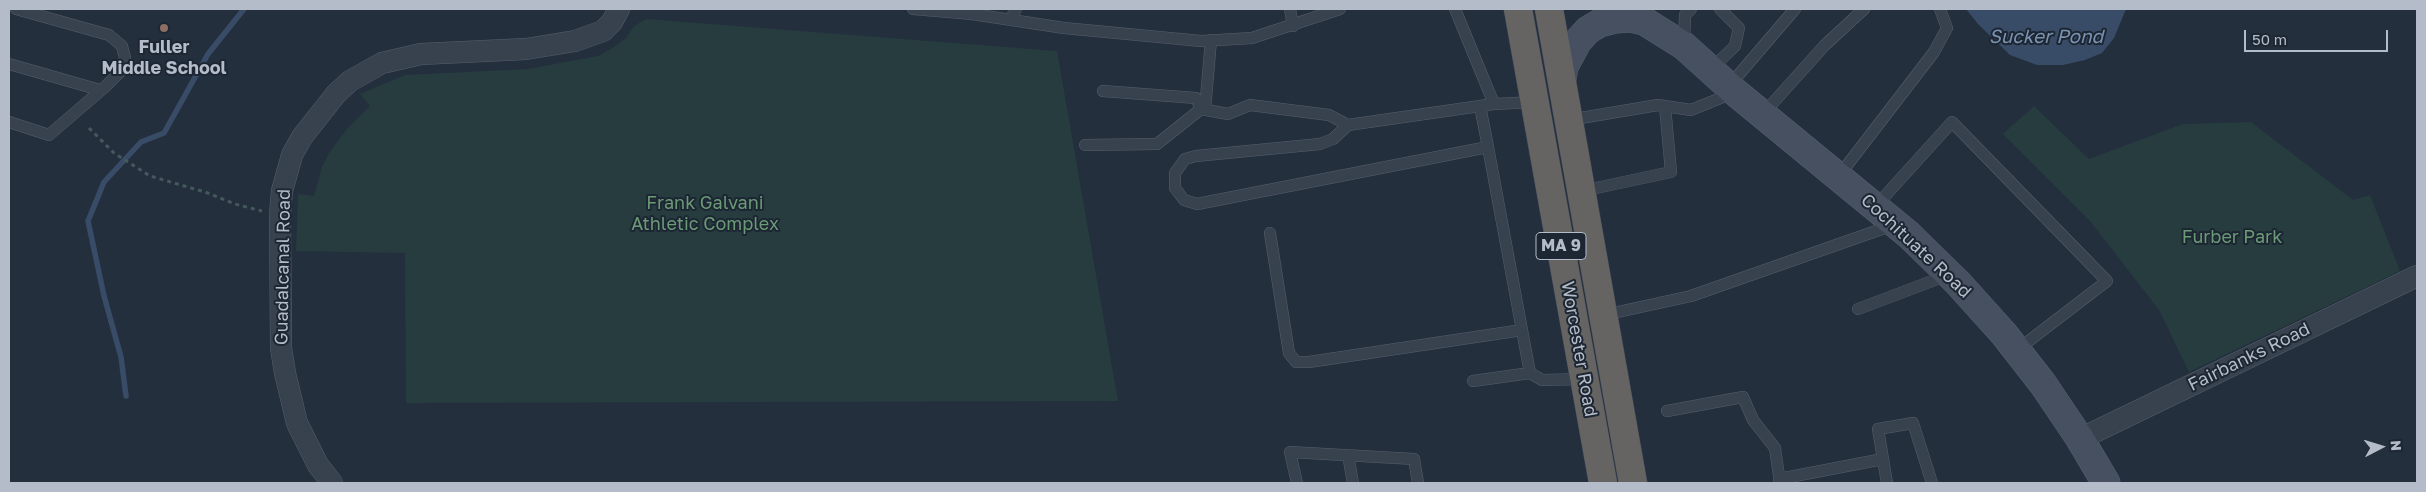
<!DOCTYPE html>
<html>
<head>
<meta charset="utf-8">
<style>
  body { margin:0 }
  #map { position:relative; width:2426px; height:492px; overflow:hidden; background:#242f3e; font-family:"Golos Text",sans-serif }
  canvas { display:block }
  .frame { position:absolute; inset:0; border:10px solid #b4bcc9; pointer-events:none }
  .north { position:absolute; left:2356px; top:422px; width:50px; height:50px; -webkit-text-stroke:4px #1d2633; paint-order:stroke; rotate:85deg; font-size:14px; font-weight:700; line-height:20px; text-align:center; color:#b4bcc9 }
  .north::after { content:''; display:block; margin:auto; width:18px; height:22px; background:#b4bcc9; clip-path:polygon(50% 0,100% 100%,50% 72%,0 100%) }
  .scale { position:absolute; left:2244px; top:30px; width:144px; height:22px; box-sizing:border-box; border:2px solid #b4bcc9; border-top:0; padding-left:6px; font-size:15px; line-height:18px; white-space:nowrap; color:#b4bcc9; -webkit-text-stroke:4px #1d2633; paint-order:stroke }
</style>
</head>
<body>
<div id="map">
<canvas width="2426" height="492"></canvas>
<div class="frame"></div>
<div class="north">N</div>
<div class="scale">50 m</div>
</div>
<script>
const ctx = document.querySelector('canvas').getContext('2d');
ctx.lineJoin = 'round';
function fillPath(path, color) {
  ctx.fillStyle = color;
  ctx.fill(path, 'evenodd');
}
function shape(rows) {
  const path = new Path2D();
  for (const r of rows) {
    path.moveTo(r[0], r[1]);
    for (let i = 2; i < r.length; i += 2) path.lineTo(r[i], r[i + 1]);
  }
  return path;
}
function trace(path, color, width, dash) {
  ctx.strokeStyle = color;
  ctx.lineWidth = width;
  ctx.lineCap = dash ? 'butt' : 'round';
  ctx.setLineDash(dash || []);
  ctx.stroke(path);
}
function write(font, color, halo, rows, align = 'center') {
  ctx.font = font + ' "Golos Text",sans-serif';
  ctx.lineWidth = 4;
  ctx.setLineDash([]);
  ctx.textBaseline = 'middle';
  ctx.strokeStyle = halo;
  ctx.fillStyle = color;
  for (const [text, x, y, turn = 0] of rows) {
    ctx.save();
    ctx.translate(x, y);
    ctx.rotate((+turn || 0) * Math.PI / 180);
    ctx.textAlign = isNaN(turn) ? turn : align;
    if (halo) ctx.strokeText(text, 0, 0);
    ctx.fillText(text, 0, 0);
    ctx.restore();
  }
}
fillPath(shape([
  [646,19,1057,51,1118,401,406,403,405,253,296,251,298,194,314,196,322,167,329,153,347,129,370,106,360,94,405,75,528,69,598,56,614,47,626,38,634,26],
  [2034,106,2089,159,2183,124,2251,122,2353,200,2370,195,2400,271,2189,372,2159,310,2090,221,2003,134]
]), '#263c3f');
fillPath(shape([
  [1966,9,2126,9,2114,38,2102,53,2085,60,2063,65,2037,65,2010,55,1978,24]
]), '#394c67');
trace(shape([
  [126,396,121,357,104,296,88,221,104,182,141,142,164,133,208,54,244,9]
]), '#394c67', 5.5);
const service = shape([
  [913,9,972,14,1064,28,1201,41,1252,38,1340,9],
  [1290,9,1293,26],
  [1455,9,1494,104],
  [1010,20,1016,9],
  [1684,45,1685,15,1691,9],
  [9,64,100,90],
  [1710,70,1735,46,1739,28,1720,9],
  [1729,86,1795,9],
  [1103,91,1196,98,1201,109,1228,114,1250,105,1329,115,1348,125],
  [1480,106,1488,147],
  [1205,110,1211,40],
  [1762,115,1825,45,1864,9],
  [1569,120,1658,105,1691,110,1733,93],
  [9,122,49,135,106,86,121,71,125,58,122,46,109,35,16,9],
  [1085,145,1157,144,1201,109],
  [1838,177,1934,52,1947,28,1940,9],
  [1582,191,1671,172,1665,106],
  [1875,207,1952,122,2107,281,2017,350],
  [1270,233,1289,353,1296,362,1309,362,1522,330],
  [1858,309,1948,275],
  [1604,315,1691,296,1896,224],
  [1530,373,1542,380,1584,379],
  [1473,381,1530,373,1488,147,1197,204,1184,200,1175,188,1175,173,1185,159,1196,156,1320,144,1333,139,1348,125,1494,104,1534,102],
  [1667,411,1743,397,1753,420,1775,448,1780,483],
  [1348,455,1353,483],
  [1779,479,1883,459],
  [1297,483,1290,452,1414,459,1418,483],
  [1887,483,1878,429,1913,423,1932,483]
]);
const minor = shape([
  [2080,439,2417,276],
  [332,483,318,465,297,423,285,373,281,348,280,214,282,191,292,155,302,137,336,94,350,81,382,63,421,54,526,49,575,41,603,31,612,22,619,9]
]);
const secondary = shape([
  [1562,79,1564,67,1578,41,1588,30,1600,23,1616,19,1631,18,1644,21,1684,46,1735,92,1909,235,1958,283,2004,334,2043,384,2080,439,2106,483]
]);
const trunk = shape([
  [1518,9,1603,483],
  [1549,9,1633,483]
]);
trace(service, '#565f6c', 12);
trace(minor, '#565f6c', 22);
trace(secondary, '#565f6c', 29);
trace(trunk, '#434c59', 29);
trace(shape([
  [89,128,114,153,150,176,205,192,235,204,262,211]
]), '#44595c', 3, [4, 4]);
trace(service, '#38414e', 11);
trace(minor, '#38414e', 21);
trace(secondary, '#465061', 28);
trace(trunk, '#656462', 28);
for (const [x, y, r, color] of [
  [164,28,5,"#8d6e63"]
]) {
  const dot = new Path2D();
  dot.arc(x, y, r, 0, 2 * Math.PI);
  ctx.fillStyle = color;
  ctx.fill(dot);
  trace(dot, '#1d2633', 2);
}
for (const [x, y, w] of [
  [1561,246,50]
]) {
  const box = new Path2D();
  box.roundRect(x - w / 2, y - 13.5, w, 27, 4);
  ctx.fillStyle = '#1d2633';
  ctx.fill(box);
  trace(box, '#b4bcc9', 1);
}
write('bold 16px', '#b4bcc9', null, [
  ["MA 9",1561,246]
]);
write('bold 18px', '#b4bcc9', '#1d2633', [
  ["Fuller",164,47],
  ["Middle School",164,68]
]);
write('18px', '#6b9a76', '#1d2633', [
  ["Frank Galvani",705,203],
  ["Athletic Complex",705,224],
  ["Furber Park",2232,237]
]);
write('18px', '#b4bcc9', '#1d2633', [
  ["Cochituate Road",1916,246,43],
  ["Guadalcanal Road",283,267,-89],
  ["Worcester Road",1579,349,80],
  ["Fairbanks Road",2249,357,-26]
]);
write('italic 19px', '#7c92b1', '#1d2633', [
  ["Sucker Pond",2046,37]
]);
</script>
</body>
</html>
